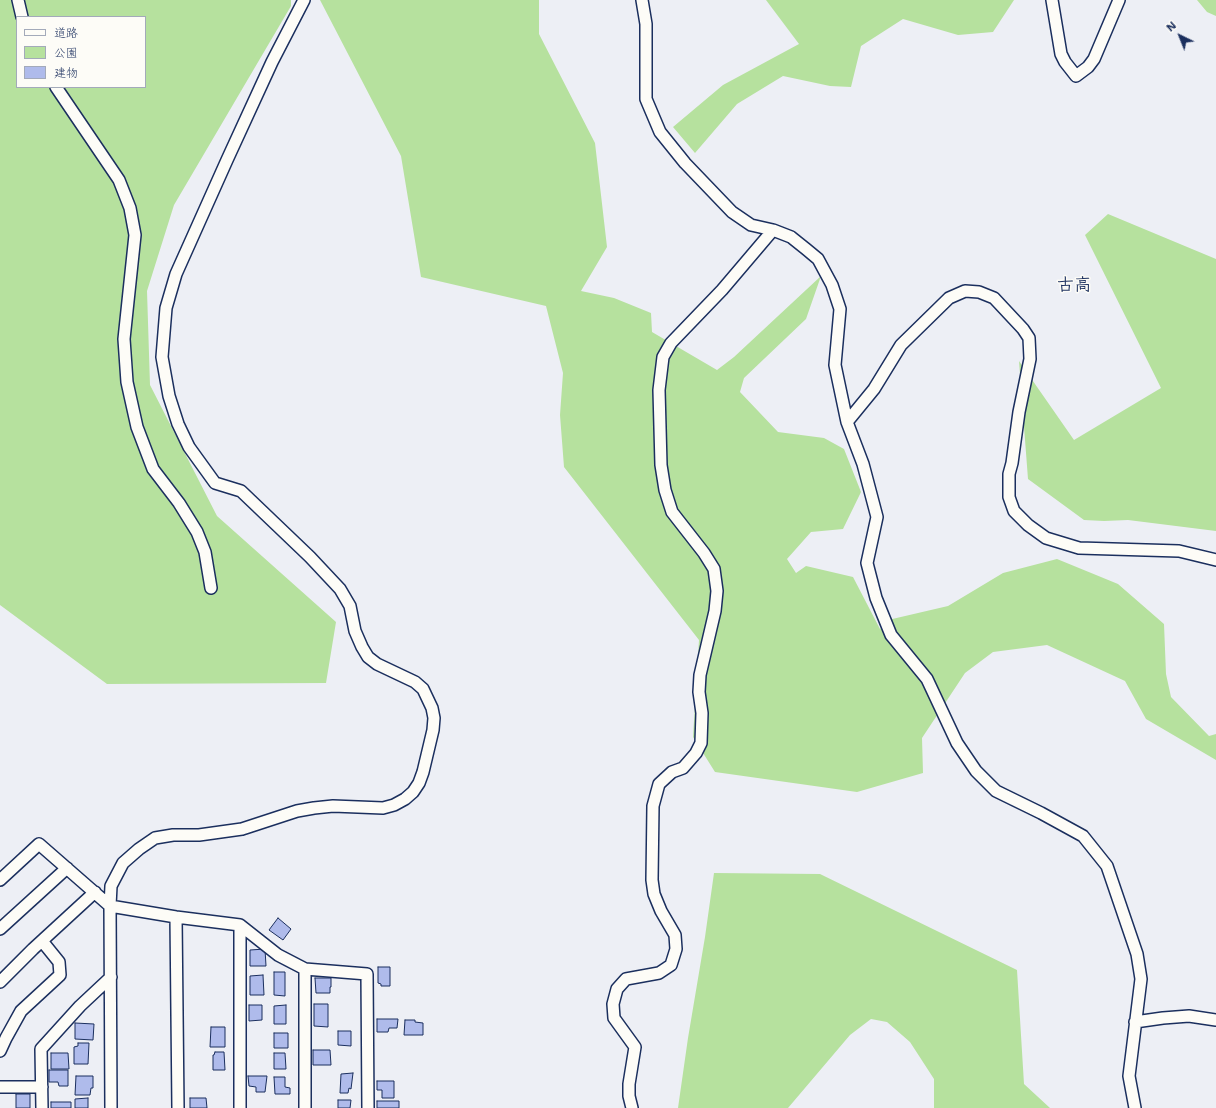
<!DOCTYPE html>
<html>
<head>
<meta charset="utf-8">
<style>
  body { margin:0 }
  #map { position:relative; width:1216px; height:1108px; overflow:hidden; background:#edeff5; font-family:"Shantell Sans","Klee One",sans-serif }
  canvas { display:block }
  .legend { position:absolute; left:16px; top:16px; width:130px; height:72px; box-sizing:border-box; background:#fdfcf7; border:1px solid #a3aaba; margin:0; padding:5px 7px; list-style:none; font-size:12px; color:#1b2f5e }
  .legend li { display:flex; align-items:center; gap:8px; height:20px }
  .legend b { width:20px; border:1px solid #a3aaba }
  .north { position:absolute; left:1160px; top:16px; width:40px; height:40px; -webkit-text-stroke:3px #fdfcf7; paint-order:stroke; rotate:317deg; font-size:11px; font-weight:700; line-height:16px; text-align:center; color:#1b2f5e }
  .north::after { content:''; display:block; margin:auto; width:14px; height:18px; background:#1b2f5e; clip-path:polygon(50% 0,100% 100%,50% 72%,0 100%) }
</style>
</head>
<body>
<div id="map">
<canvas width="1216" height="1108"></canvas>
<ul class="legend">
<li><b style="height:5px;background:#fdfcf7"></b>道路</li>
<li><b style="height:11px;background:#b6e19e"></b>公園</li>
<li><b style="height:11px;background:#afbbeb"></b>建物</li>
</ul>
<div class="north">N</div>
</div>
<script>
const ctx = document.querySelector('canvas').getContext('2d');
ctx.lineJoin = 'round';
function fillPath(path, color) {
  ctx.fillStyle = color;
  ctx.fill(path, 'evenodd');
}
function shape(rows) {
  const path = new Path2D();
  for (const r of rows) {
    path.moveTo(r[0], r[1]);
    for (let i = 2; i < r.length; i += 2) path.lineTo(r[i], r[i + 1]);
  }
  return path;
}
function trace(path, color, width, dash) {
  ctx.strokeStyle = color;
  ctx.lineWidth = width;
  ctx.lineCap = dash ? 'butt' : 'round';
  ctx.setLineDash(dash || []);
  ctx.stroke(path);
}
function write(font, color, halo, rows, align = 'center') {
  ctx.font = font + ' "Shantell Sans","Klee One",sans-serif';
  ctx.lineWidth = 3;
  ctx.setLineDash([]);
  ctx.textBaseline = 'middle';
  ctx.strokeStyle = halo;
  ctx.fillStyle = color;
  for (const [text, x, y, turn = 0] of rows) {
    ctx.save();
    ctx.translate(x, y);
    ctx.rotate((+turn || 0) * Math.PI / 180);
    ctx.textAlign = isNaN(turn) ? turn : align;
    if (halo) ctx.strokeText(text, 0, 0);
    ctx.fillText(text, 0, 0);
    ctx.restore();
  }
}
fillPath(shape([
  [0,0,291,0,291,6,174,205,147,291,150,385,217,516,336,622,326,683,107,684,0,605],
  [17,17,145,17,145,87,17,87],
  [320,0,539,0,539,34,595,143,607,247,581,291,614,298,651,313,652,332,717,370,734,357,821,276,806,319,744,378,740,392,778,432,824,438,844,449,861,492,843,529,811,532,787,559,796,573,806,566,853,577,880,629,888,620,948,606,1003,573,1057,559,1118,584,1164,624,1166,674,1171,697,1209,736,1216,734,1216,760,1146,719,1125,681,1047,645,993,652,965,673,922,738,923,773,857,792,715,772,693,737,699,640,564,467,560,415,563,373,546,306,421,277,401,156],
  [766,0,1014,0,993,32,958,35,903,19,861,46,851,87,830,86,783,76,737,104,695,153,673,127,723,85,799,44],
  [1197,0,1216,0,1216,16,1207,12],
  [1108,214,1216,259,1216,531,1128,520,1104,521,1084,520,1028,479,1019,361,1074,440,1161,388,1085,235],
  [714,873,820,874,1017,970,1024,1084,1050,1108,934,1108,934,1079,910,1042,887,1022,871,1019,850,1035,788,1108,678,1108,688,1038,705,937]
]), '#b6e19e');
const building = shape([
  [278,918,291,929,283,940,269,930,278,918],
  [265,949,266,966,250,966,250,950,265,949],
  [378,967,390,967,390,986,381,986,381,984,378,983,378,967],
  [274,972,285,972,285,996,274,995,274,972],
  [263,975,264,995,250,995,250,976,263,975],
  [315,978,331,978,331,987,330,987,330,993,316,993,315,978],
  [314,1004,328,1004,328,1027,314,1026,314,1004],
  [249,1005,262,1005,262,1020,249,1021,249,1005],
  [286,1005,286,1024,274,1024,274,1006,286,1005],
  [377,1019,398,1019,397,1028,389,1028,388,1032,377,1032,377,1019],
  [405,1020,415,1020,415,1022,423,1023,423,1035,404,1035,405,1020],
  [75,1023,94,1024,93,1040,75,1039,75,1023],
  [211,1027,225,1027,225,1047,210,1047,211,1027],
  [338,1031,351,1031,351,1046,338,1045,338,1031],
  [274,1033,288,1033,288,1048,274,1048,274,1033],
  [78,1043,89,1043,88,1064,74,1064,74,1047,78,1046,78,1043],
  [313,1050,330,1050,331,1065,313,1065,313,1050],
  [215,1052,224,1052,225,1070,213,1070,213,1055,214,1055,215,1052],
  [51,1053,68,1053,69,1069,51,1069,51,1053],
  [274,1053,285,1053,286,1069,274,1069,274,1053],
  [49,1070,68,1070,68,1086,59,1086,58,1082,49,1082,49,1070],
  [353,1073,351,1089,349,1088,348,1093,340,1093,341,1074,353,1073],
  [76,1076,93,1076,93,1088,91,1088,90,1095,75,1095,76,1076],
  [248,1076,267,1076,265,1092,256,1092,256,1087,249,1086,248,1076],
  [274,1077,285,1077,285,1087,290,1088,290,1094,275,1094,274,1077],
  [377,1081,394,1081,394,1098,382,1098,382,1090,377,1090,377,1081],
  [16,1094,30,1094,30,1108,16,1108,16,1094],
  [88,1098,88,1108,75,1108,75,1099,88,1098],
  [190,1098,206,1098,207,1108,190,1108,190,1098],
  [338,1100,351,1100,350,1108,338,1108,338,1100],
  [377,1101,399,1101,399,1108,377,1108,377,1101],
  [51,1102,71,1102,71,1108,51,1108,51,1102]
]);
fillPath(building, '#afbbeb');
trace(building, '#1b2f5e', 1);
const minor = shape([
  [18,0,22,17],
  [642,0,646,24,646,99,660,132,685,163,732,212,751,225,773,230,791,237,806,249,818,259,832,285,840,309,835,365,847,422,863,464,877,517,867,563,876,598,891,635,927,679,957,743,976,771,996,791,1041,813,1083,836,1107,866,1137,954,1141,979,1129,1076,1135,1108],
  [1052,0,1061,54,1065,62,1076,76,1088,67,1094,59,1119,0],
  [56,87,119,180,130,208,135,235,124,339,127,382,137,427,153,469,179,503,197,532,205,552,211,588],
  [847,422,874,389,901,345,949,298,965,291,979,292,994,298,1023,329,1029,338,1030,359,1019,412,1012,463,1009,474,1009,497,1014,511,1028,525,1046,538,1079,548,1179,551,1216,560],
  [0,880,39,844,110,906,176,917,240,925,278,955,305,969,367,974,368,1108],
  [176,917,178,1108],
  [240,925,240,1108],
  [0,929,67,868],
  [0,982,33,949,95,892],
  [1135,1022,1163,1018,1189,1016,1216,1020],
  [0,1051,6,1038,21,1011,60,975,59,962,42,941],
  [0,1087,42,1087],
  [42,1108,41,1049,80,1006,111,977],
  [111,1108,110,906,111,886,123,863,139,849,155,838,173,835,199,835,242,829,297,811,314,808,333,806,383,808,394,805,405,799,413,792,419,783,423,772,433,730,434,718,432,708,423,689,415,682,377,664,368,657,362,647,355,631,350,606,340,589,310,557,241,491,215,483,189,447,178,424,169,396,162,357,166,308,176,274,227,160,272,62,304,0],
  [305,1108,305,969],
  [632,1108,629,1096,629,1084,635,1047,614,1018,613,1004,617,989,626,979,659,973,671,965,676,949,675,935,661,911,654,894,652,880,653,806,659,784,672,772,683,768,696,753,701,743,702,713,699,692,700,675,715,611,717,591,714,569,704,553,672,512,665,490,661,465,659,390,663,357,671,343,722,290,773,230]
]);
trace(minor, '#1b2f5e', 14);
trace(minor, '#fdfcf7', 11);
write('bold 17px', '#1b2f5e', '#fdfcf7', [
  ["古高",1074,286]
]);
</script>
</body>
</html>
